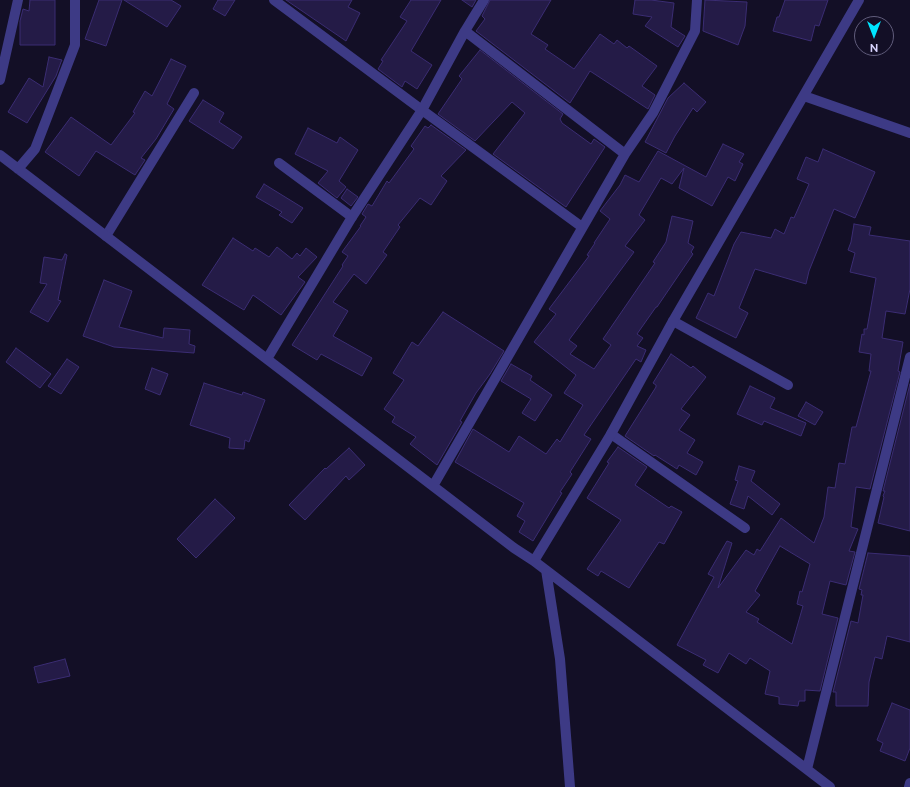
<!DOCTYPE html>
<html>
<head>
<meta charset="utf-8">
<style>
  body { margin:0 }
  #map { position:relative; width:910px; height:787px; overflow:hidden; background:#130f26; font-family:Raleway,sans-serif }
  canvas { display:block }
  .north { position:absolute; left:854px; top:16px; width:40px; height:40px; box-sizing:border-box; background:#130f26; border:1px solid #625e7d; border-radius:50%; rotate:180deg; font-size:11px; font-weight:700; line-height:16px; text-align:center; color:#d9d4ff }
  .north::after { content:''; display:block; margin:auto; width:14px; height:18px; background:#00e5ff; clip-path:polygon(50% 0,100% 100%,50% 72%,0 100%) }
</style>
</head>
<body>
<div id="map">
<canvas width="910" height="787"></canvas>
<div class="north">N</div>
</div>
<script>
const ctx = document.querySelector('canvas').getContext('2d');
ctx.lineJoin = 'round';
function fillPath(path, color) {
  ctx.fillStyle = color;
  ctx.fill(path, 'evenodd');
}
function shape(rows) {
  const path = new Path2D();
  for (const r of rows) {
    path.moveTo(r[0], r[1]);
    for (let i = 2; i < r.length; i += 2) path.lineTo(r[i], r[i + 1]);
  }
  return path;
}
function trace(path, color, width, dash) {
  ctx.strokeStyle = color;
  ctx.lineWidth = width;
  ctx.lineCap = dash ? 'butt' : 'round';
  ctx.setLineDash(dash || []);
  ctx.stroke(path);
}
const building = shape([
  [30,0,55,0,55,45,20,45,20,21,23,9,29,11,30,0],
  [99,0,122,0,106,46,85,39,99,0],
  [124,0,171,0,181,6,167,27,124,0],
  [218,0,235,0,225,16,213,9,218,0],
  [286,0,352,0,348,7,360,13,346,41,286,0],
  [411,0,441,0,411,51,432,65,417,89,405,81,402,87,378,69,383,61,381,60,407,21,400,17,411,0],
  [462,0,476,0,472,7,462,0],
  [490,0,551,0,531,34,548,45,545,49,574,69,600,34,614,44,617,40,627,48,629,46,657,66,642,86,655,95,648,109,590,71,570,103,476,31,485,19,482,16,490,0],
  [635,0,651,0,674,3,671,27,685,36,678,47,645,26,652,17,633,14,635,0],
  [705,0,747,2,745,26,738,45,703,31,705,0],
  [785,0,828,0,819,26,815,25,811,41,773,31,777,17,779,17,785,0],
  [480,50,563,114,560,119,562,123,591,144,594,139,605,147,566,207,493,154,525,113,512,102,475,141,438,114,462,79,459,76,480,50],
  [49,57,62,60,61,62,56,76,27,123,8,112,29,78,43,87,49,57],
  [171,59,186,66,167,104,174,109,156,139,141,158,145,160,135,175,96,151,79,176,45,152,71,117,111,145,135,113,133,112,145,91,152,96,171,59],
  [684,83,706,102,697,112,693,108,675,136,666,153,645,142,668,98,684,83],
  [203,100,224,113,219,122,242,137,233,149,189,121,203,100],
  [431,125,466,150,441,176,447,181,431,205,420,198,398,225,400,227,383,252,387,255,366,284,354,274,333,302,348,311,333,336,372,358,362,376,321,354,317,360,292,345,343,266,342,265,348,256,342,252,361,226,360,226,366,217,362,214,368,204,372,206,387,181,389,183,414,149,411,146,425,126,428,128,431,125],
  [308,128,337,143,340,137,358,150,339,181,346,187,337,198,318,183,328,171,295,154,308,128],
  [723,144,744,154,739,162,743,164,735,181,728,177,712,206,679,188,684,168,672,184,661,178,639,215,645,220,625,246,634,252,569,340,577,346,570,354,594,369,611,345,603,339,655,263,653,262,666,242,672,216,693,221,688,243,694,247,691,252,693,254,657,307,656,307,637,334,643,338,637,346,646,350,641,362,636,359,584,435,591,439,570,472,572,474,560,492,562,493,533,541,519,532,525,521,517,516,524,503,455,462,473,429,509,452,519,436,546,454,557,439,560,442,583,405,564,393,576,375,534,342,556,314,549,309,589,256,587,255,595,243,594,243,610,219,600,211,620,185,625,175,639,182,658,151,706,177,723,144],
  [823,149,875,172,855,218,834,209,809,271,806,284,755,269,739,308,748,313,736,338,696,318,708,293,714,296,734,244,741,232,771,238,775,229,784,234,791,217,794,218,809,184,797,179,806,157,818,162,823,149],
  [264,184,303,208,292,223,279,215,282,212,256,197,264,184],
  [347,189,358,197,351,206,341,198,347,189],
  [854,224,871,227,869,235,910,241,910,289,905,314,886,311,882,338,903,342,898,371,900,372,870,489,856,487,851,527,858,529,849,551,855,552,846,585,830,581,822,614,838,618,820,691,805,690,805,701,799,701,798,706,779,704,779,697,765,694,770,671,750,658,746,664,729,653,718,673,703,665,706,660,677,645,714,577,708,574,727,541,732,543,718,588,746,550,754,555,757,549,760,551,781,518,814,543,824,517,828,487,835,488,839,463,845,464,852,427,856,427,871,371,869,371,871,354,859,352,862,334,864,335,864,329,867,329,876,278,850,272,855,253,848,250,851,242,854,224],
  [780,546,810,564,802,592,800,591,797,604,803,606,792,644,757,622,759,619,746,612,760,595,755,591,780,546],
  [233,238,253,251,255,248,269,257,277,247,292,259,297,253,300,256,306,248,317,257,298,277,305,282,281,315,253,295,244,310,202,285,233,238],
  [65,254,67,255,58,300,61,301,48,322,30,312,47,284,40,283,44,257,62,260,65,254],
  [104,280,132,291,119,327,163,338,164,328,190,330,189,344,195,346,194,353,114,347,83,336,104,280],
  [443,312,504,351,490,374,476,393,460,421,462,422,437,465,410,444,416,437,392,422,395,417,384,409,404,380,393,373,412,342,418,346,443,312],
  [16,348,51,374,40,388,6,362,16,348],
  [671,354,691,368,693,366,706,377,681,409,690,415,679,430,695,440,687,453,703,462,696,475,679,465,677,469,655,455,654,456,625,436,656,387,656,385,653,383,671,354],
  [67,359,79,367,61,394,48,386,67,359],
  [511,364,532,376,530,380,552,395,535,421,522,413,531,399,501,381,511,364],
  [152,368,168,374,160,395,145,389,152,368],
  [204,383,242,395,243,392,265,400,249,442,245,440,244,449,229,448,230,438,190,425,204,383],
  [910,384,910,531,878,523,884,497,883,496,885,491,883,491,910,384],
  [750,386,775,398,770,408,806,423,801,436,764,421,762,425,737,414,750,386],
  [806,402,823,412,815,425,798,416,806,402],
  [618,447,647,467,635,485,669,508,671,506,682,512,664,544,659,542,629,588,601,571,598,576,587,569,621,520,587,498,609,463,607,462,618,447],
  [349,448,365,465,349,480,346,476,305,520,289,505,325,468,326,469,349,448],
  [739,466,755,471,751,481,780,504,772,515,748,496,744,509,730,504,738,481,735,480,739,466],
  [215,499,235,518,196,558,177,539,215,499],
  [868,553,910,556,910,642,887,636,882,659,875,657,869,682,868,706,836,706,836,692,833,692,851,621,858,623,863,595,861,595,862,590,859,589,868,553],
  [65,659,70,676,38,683,34,667,65,659],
  [892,703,910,710,910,748,905,761,880,751,883,743,877,740,892,703]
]);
fillPath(building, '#241b47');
trace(building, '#3b2d73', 1);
trace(shape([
  [274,0,422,110],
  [279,163,352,217],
  [106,236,194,93],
  [673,321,788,385],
  [611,434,745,528]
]), '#3d3a85', 10);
trace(shape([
  [465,31,625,154],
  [0,80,18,0],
  [804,96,910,133],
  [422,110,582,227],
  [0,155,514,548,534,561,830,787],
  [18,169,35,149,75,45,75,0],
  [267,359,352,217,422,110,465,31,484,0],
  [433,486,625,154,653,113,695,31,697,0],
  [534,561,611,434,673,321,859,0],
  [546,570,560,659,570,787],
  [807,769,910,357],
  [909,787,910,783]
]), '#3d3a85', 10);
</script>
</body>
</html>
